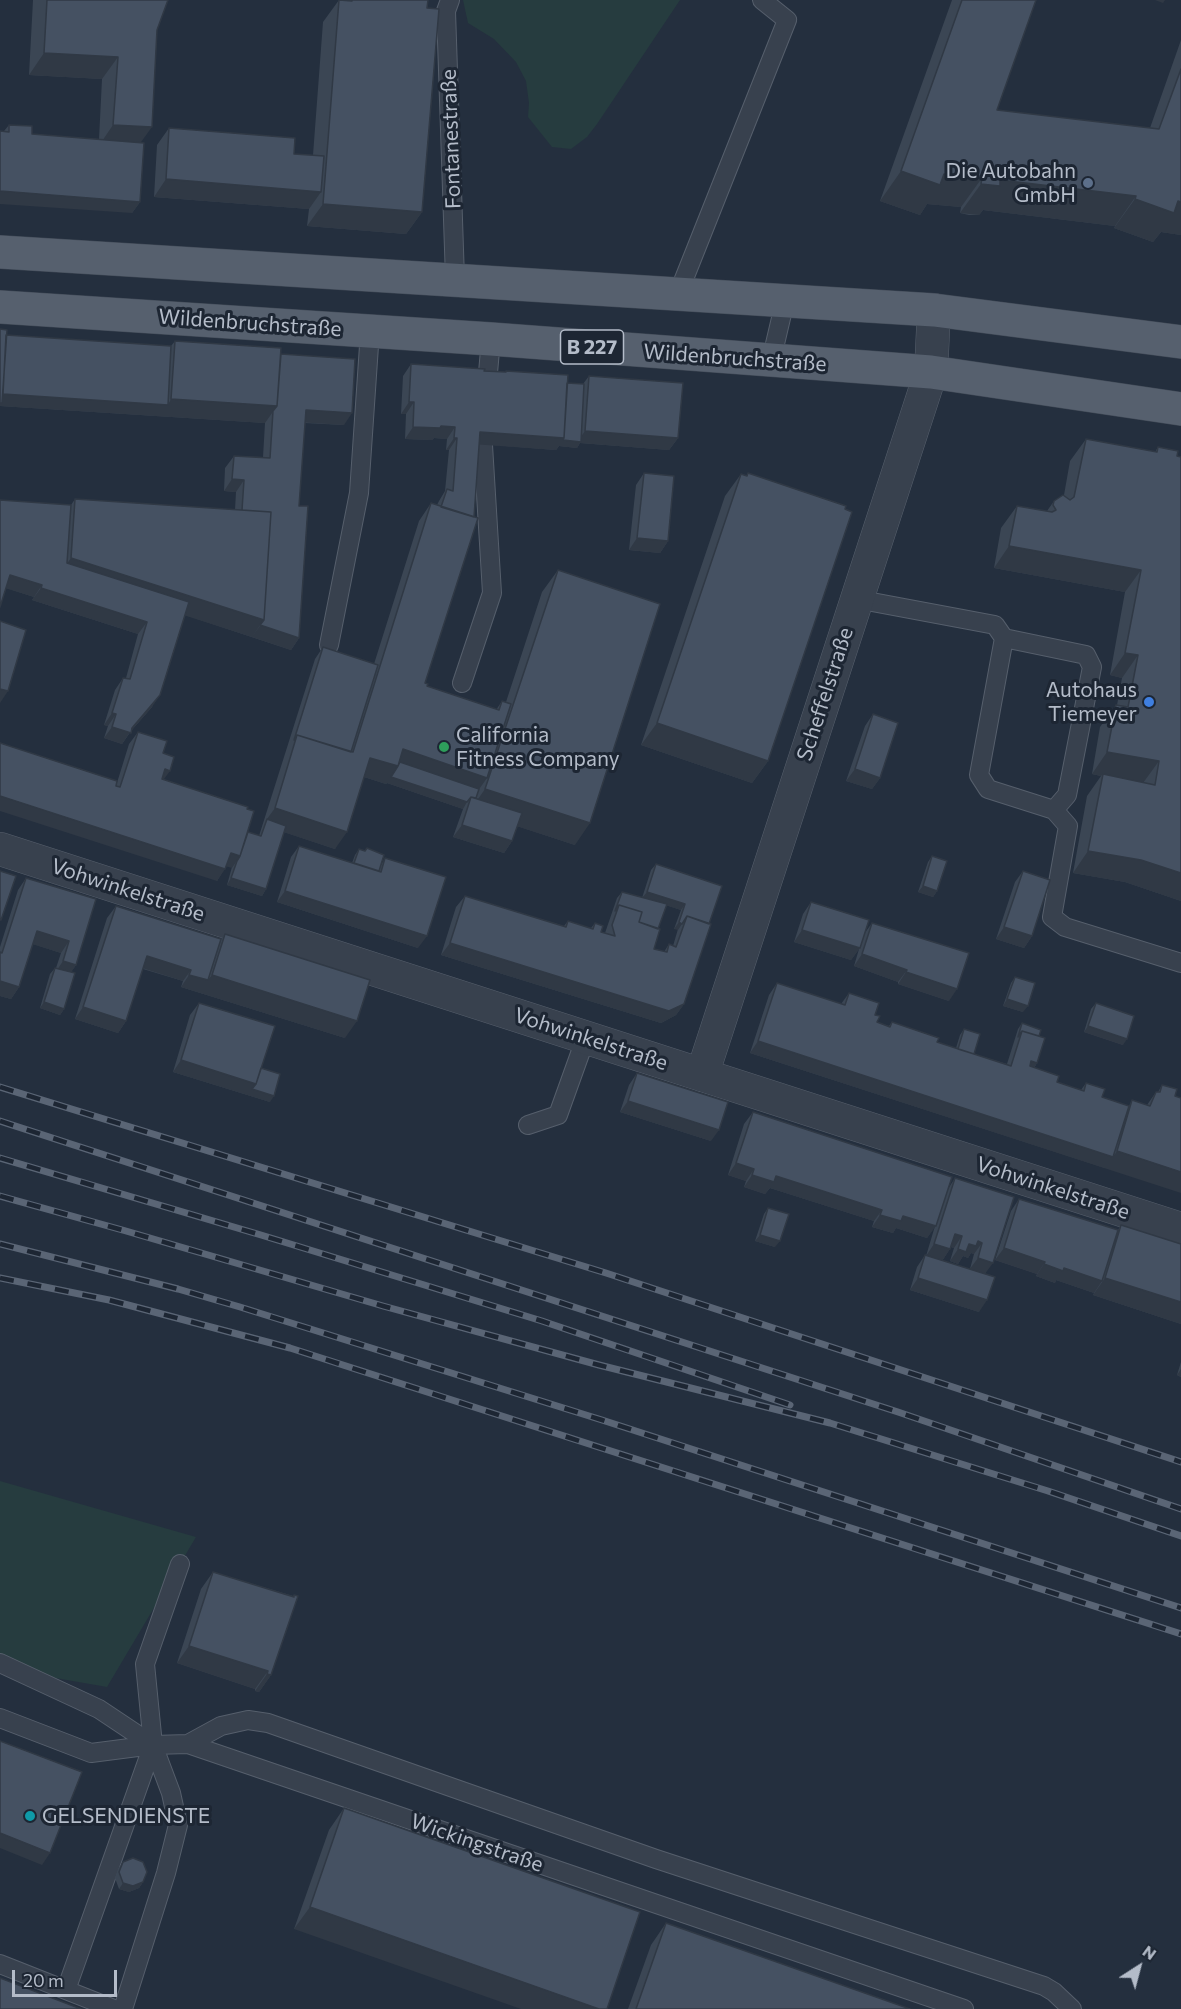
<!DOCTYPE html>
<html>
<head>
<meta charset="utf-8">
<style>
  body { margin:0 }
  #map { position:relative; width:1181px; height:2009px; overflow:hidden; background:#242f3e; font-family:Commissioner,sans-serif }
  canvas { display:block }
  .north { position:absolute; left:1109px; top:1937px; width:60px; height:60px; -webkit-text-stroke:4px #1d2633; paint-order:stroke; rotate:36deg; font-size:16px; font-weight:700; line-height:24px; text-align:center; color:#b4bcc9 }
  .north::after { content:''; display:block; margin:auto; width:21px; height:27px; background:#b4bcc9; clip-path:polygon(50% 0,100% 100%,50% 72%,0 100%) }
  .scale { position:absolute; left:12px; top:1970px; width:105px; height:27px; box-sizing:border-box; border:3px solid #b4bcc9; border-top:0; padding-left:8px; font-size:18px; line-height:21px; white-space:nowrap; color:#b4bcc9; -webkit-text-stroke:4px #1d2633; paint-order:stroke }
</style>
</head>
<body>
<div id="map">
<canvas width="1181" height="2009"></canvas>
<div class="north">N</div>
<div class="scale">20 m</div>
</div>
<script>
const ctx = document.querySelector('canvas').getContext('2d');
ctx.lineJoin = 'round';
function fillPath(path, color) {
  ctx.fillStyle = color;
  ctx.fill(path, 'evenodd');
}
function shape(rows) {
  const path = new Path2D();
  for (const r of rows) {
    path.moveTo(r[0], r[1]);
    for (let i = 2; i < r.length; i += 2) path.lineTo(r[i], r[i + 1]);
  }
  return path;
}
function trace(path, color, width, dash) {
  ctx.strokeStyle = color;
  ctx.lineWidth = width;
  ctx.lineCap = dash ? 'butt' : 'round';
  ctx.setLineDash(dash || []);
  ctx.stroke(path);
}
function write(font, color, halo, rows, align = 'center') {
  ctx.font = font + ' Commissioner,sans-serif';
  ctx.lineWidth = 6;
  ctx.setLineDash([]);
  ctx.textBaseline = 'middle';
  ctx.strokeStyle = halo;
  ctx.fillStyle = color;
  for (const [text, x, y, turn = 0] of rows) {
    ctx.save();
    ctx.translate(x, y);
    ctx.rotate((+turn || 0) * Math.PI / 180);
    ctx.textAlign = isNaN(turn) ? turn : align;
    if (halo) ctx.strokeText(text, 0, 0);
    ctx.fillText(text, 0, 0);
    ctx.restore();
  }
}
fillPath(shape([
  [463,0,680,0,597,124,587,137,571,149,552,147,528,117,529,103,526,81,516,62,494,39,468,23],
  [0,1481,196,1537,107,1687,27,1673,0,1660]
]), '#263c3f');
const lane = shape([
  [450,0,446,11,455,279],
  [678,294,787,20,762,0],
  [771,361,785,301],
  [487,384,491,339],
  [856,599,995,625,1004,638,979,775,988,789,1054,810,1068,826,1052,917,1065,927,1181,963],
  [1004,638,1086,655,1092,667,1067,795,1054,810],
  [329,645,359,493,370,331],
  [462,683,492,593,483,445],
  [528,1125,558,1115,586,1037],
  [0,1663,99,1709,153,1745],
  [0,1718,91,1753,153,1745,188,1744,964,2009],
  [188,1744,221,1726,248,1720,268,1723,656,1859,1044,1986,1054,1992,1072,2009],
  [0,1964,114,2009],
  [66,1990,153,1745],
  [123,2009,166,1873,178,1825,171,1793,153,1745,145,1664,180,1564]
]);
const street = shape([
  [0,849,1181,1229],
  [702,1075,931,372,934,310]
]);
const primary = shape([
  [0,252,934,310,1181,342],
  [0,307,491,339,931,372,1181,409]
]);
trace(lane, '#565f6c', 20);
trace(street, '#565f6c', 34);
trace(primary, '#414a57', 34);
trace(lane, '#38414e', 18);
trace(street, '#38414e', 33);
trace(primary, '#56606e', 33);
const rail = shape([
  [0,1087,606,1273,1181,1462],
  [0,1121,898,1412,1181,1509],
  [0,1158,261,1235,542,1321,790,1405],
  [0,1196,126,1231,383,1306,599,1365,830,1423,1048,1491,1181,1536],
  [0,1244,178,1289,240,1307,602,1420,1181,1608],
  [0,1278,109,1300,290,1348,1181,1634]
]);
trace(rail, '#5a6575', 7);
trace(rail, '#1d2633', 4.5, [14]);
fillPath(shape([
  [33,0,168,0,157,30,140,143,140,202,132,213,4,131,9,125,32,134,99,139,102,79,29,75],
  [339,0,428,0,422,212,406,234,307,226,309,209,154,197,157,145,169,128,294,154,313,155,323,22],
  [952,0,1036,0,997,110,1150,128,1181,40,1181,235,1161,232,1153,242,1114,228,1115,226,983,210,979,215,969,215,960,213,961,207,927,204,920,215,880,201],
  [0,329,6,335,171,346,175,341,281,354,344,425,305,423,299,506,299,638,291,650,185,615,152,707,131,731,122,744,104,738,108,726,104,725,115,690,123,678,126,678,138,634,32,600,34,597,6,588,0,500,71,505,75,499,235,510,236,492,224,491,225,468,234,456,263,457,265,423,0,406],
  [411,364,484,371,505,372,506,371,567,383,583,384,589,376,678,438,669,450,580,443,577,448,559,446,556,450,479,444,425,683,427,686,496,710,502,701,506,702,542,592,558,570,575,845,517,826,512,841,504,853,453,837,463,809,387,783,386,784,364,777,335,849,284,832,266,889,262,896,227,885,232,867,226,866,217,881,116,786,129,744,138,732,163,753,164,780,248,832,259,836,315,659,323,647,374,664,419,521,431,503,437,505,439,501,445,491,449,450,446,450,447,439,434,438,432,440,405,439,406,414,401,414,403,376],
  [1086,439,1155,452,1158,447,1177,456,1181,457,1181,901,1125,882,1073,873,1087,796,1101,776,1092,774,1100,727,1116,705,1117,705,1122,678,1110,675,1125,592,994,568,1001,528,1017,506,1047,511,1054,501,1064,495,1070,461],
  [644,473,668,541,660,553,629,550,636,485],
  [748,473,768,761,752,783,641,745,725,496,741,474,746,476],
  [873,714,880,778,872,789,846,781,865,726],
  [299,846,352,863,355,855,359,849,365,851,367,848,381,865,385,858,418,948,277,902,291,857],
  [932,856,937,891,933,897,918,892,928,862],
  [656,864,709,924,684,1004,676,1015,661,1023,441,955,456,907,465,896,564,926,568,921,591,928,595,923,601,932,605,933,617,898,622,892,642,898,651,870],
  [666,905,681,910,674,929,678,929,673,946,669,944,664,952,654,949,658,929],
  [1023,871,1032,936,1024,948,996,939,1015,882],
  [26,878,96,899,76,965,71,972,64,1009,60,1015,40,1008,50,974,55,968,56,968,61,953,33,944,19,987,11,999,0,996,0,947,18,890],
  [811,902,864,934,872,923,949,1001,898,984,898,982,854,966,859,949,851,960,794,942,803,914],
  [116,906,221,939,225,934,345,1038,181,987,183,981,143,969,126,1021,118,1033,75,1019,107,918],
  [1015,977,1023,1012,1003,1006,1011,983],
  [777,983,841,1004,849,993,875,1015,877,1022,889,1026,892,1022,937,1042,956,1048,960,1035,964,1029,974,1054,1007,1064,1018,1029,1022,1023,1039,1036,1037,1063,1034,1068,1057,1082,1081,1090,1086,1083,1102,1097,1129,1106,1132,1100,1147,1105,1156,1092,1158,1092,1162,1085,1177,1089,1105,1168,750,1053,769,995],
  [199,1003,261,1068,270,1102,173,1072,190,1015],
  [1096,1003,1123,1045,1084,1032,1091,1009],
  [637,1073,711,1141,620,1112,629,1085],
  [753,1112,948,1189,955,1178,1014,1197,985,1274,979,1312,910,1290,917,1267,925,1255,926,1256,935,1226,927,1238,896,1228,893,1233,872,1227,874,1221,770,1188,765,1194,744,1187,746,1181,728,1175,744,1124],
  [951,1247,954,1248,950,1261,958,1264,963,1256,968,1258,971,1253,974,1254,970,1269,942,1261],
  [1019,1199,1118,1230,1121,1225,1181,1244,1181,1324,1093,1295,1094,1293,1056,1280,1055,1283,1036,1276,1037,1274,995,1260,1011,1211],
  [768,1208,775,1247,755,1241,764,1214],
  [1181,1362,1181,1377,1177,1375],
  [213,1572,293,1596,294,1595,271,1675,259,1692,255,1691,255,1689,177,1663,201,1589],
  [344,1808,640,1912,294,1929,329,1830],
  [123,1862,143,1882,139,1888,129,1892,119,1889,115,1878,118,1869],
  [666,1923,910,2009,628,2009,651,1945]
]), '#3b4654');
fillPath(shape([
  [1155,0,1165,0,1163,3],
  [44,53,118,57,102,79,29,75],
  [113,125,152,127,136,149,98,147],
  [901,171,944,174,982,178,961,207,927,204,920,215,880,201],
  [166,179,321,192,309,209,154,197],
  [1000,180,1136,196,1115,226,983,210,979,215,960,213,981,184],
  [0,191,140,202,132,213,0,204],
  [1135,199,1181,202,1181,235,1161,232,1153,242,1114,228],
  [323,204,422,212,406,234,307,226],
  [0,393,168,405,171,399,277,406,265,423,0,406],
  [409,402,414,402,406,414,401,414],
  [306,410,352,413,344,425,297,422],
  [441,426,455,427,447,439,434,438,432,440,405,439,413,427],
  [585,431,678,438,669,450,580,443,577,448,559,446,556,450,472,444,480,432,564,438,578,441],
  [454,438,457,438,449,450,446,450],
  [232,479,244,480,236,492,224,491],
  [637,538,668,541,660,553,629,550],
  [1009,546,1141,570,1125,592,994,568],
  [71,558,264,620,252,637,59,575],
  [10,575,42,585,34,597,2,587],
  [41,588,147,622,138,634,32,600],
  [260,625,299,638,291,650,252,637],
  [1125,653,1138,655,1122,678,1110,675],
  [0,689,8,691,0,703],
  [160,695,152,707,130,732,122,744,104,738,112,727],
  [112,713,116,714,108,726,104,725],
  [657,723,768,761,752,783,641,745],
  [403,749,487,778,475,795,391,777,467,802,463,809,387,783,386,784,358,775,370,758],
  [1107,752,1159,761,1143,783,1103,774,1101,776,1092,774],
  [165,769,170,771,161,783,156,781],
  [855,769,880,778,872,789,846,781],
  [485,789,590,823,575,845,467,810,474,805],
  [0,796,225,869,217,881,0,811],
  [275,808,347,832,335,849,265,826,267,819],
  [462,825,512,841,504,853,453,837],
  [1088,851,1141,860,1181,873,1181,901,1125,882,1073,873],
  [231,853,240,856,232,868,222,865],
  [231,878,266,889,262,896,227,885],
  [923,886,937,891,933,897,918,892],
  [285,891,427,936,418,948,277,902],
  [647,892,685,904,681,910,642,898],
  [679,922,682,924,678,930,674,929],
  [1004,927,1032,936,1024,948,996,939],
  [802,930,860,948,851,960,794,942],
  [37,931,69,941,61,953,29,943],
  [450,943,684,1004,676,1015,661,1023,441,955],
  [862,954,907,970,898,982,854,966],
  [147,956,191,970,183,981,139,967],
  [63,961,76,965,68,977,55,973],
  [906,972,957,989,949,1001,898,984],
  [189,975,208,980,212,975,357,1021,345,1038,181,987],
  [0,981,19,987,11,999,0,996],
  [1007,999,1028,1006,1023,1012,1003,1006],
  [44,1002,64,1009,60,1015,40,1008],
  [83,1007,126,1021,118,1033,75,1019],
  [1088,1026,1127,1039,1123,1045,1084,1032],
  [758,1041,1113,1157,1117,1151,1181,1172,1181,1193,750,1053],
  [181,1060,256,1084,274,1096,270,1102,173,1072],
  [1031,1061,1037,1063,1029,1075,1023,1073],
  [628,1101,719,1130,711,1141,620,1112],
  [736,1163,754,1169,746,1181,728,1175],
  [752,1175,776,1176,882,1210,874,1221,770,1188,765,1194,744,1187],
  [880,1215,903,1216,936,1226,927,1238,896,1228,893,1233,872,1227],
  [955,1234,962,1236,954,1248,947,1246],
  [760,1235,780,1241,775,1247,755,1241],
  [978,1241,982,1243,974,1254,971,1253,968,1258,963,1256,958,1264,950,1261,958,1249,969,1244],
  [934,1244,950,1249,942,1261,926,1256],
  [1004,1248,1045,1262,1037,1274,995,1260],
  [978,1258,993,1263,984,1275,969,1270],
  [1044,1264,1064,1268,1102,1281,1094,1293,1056,1280,1055,1283,1036,1276],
  [918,1278,987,1300,979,1312,910,1290],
  [1105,1278,1181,1302,1181,1324,1093,1295],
  [1181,1369,1181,1377,1177,1375],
  [189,1646,268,1671,255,1689,177,1663],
  [267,1674,271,1675,259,1692,255,1691],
  [0,1833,50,1853,42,1865,0,1848],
  [143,1882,139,1888,129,1892,119,1889,123,1883],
  [310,1907,599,2009,521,2009,294,1929]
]), '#303945');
const building = shape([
  [47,0,168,0,157,30,152,127,113,125,118,57,44,53,47,0],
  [339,0,352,1,352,0,428,0,427,8,439,9,422,212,323,204,339,0],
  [962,0,1036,0,997,110,1159,129,1181,69,1181,202,1178,201,1174,213,1135,199,1136,196,1000,180,1000,186,990,185,981,184,982,178,944,174,940,185,901,171,962,0],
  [9,125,32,126,32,134,144,143,140,202,0,191,0,131,9,132,9,125],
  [169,128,295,138,294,154,324,156,321,192,166,179,169,128],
  [0,329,7,330,2,403,0,403,0,329],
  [6,335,171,346,168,405,3,394,6,335],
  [175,341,281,348,277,406,171,399,175,341],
  [281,354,355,359,352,413,306,410,299,506,308,506,299,638,260,625,264,620,271,512,242,510,244,480,232,479,234,456,270,458,273,411,277,406,281,354],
  [411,364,485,369,484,371,506,372,506,371,568,375,564,438,480,432,474,517,441,507,447,489,453,491,457,438,454,438,455,427,441,426,440,428,413,427,414,402,409,402,411,364],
  [589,376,683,383,678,438,585,431,589,376],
  [567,383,584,384,581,442,563,440,564,438,567,383],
  [1086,439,1157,452,1158,447,1178,451,1177,456,1181,457,1181,873,1141,860,1088,851,1103,774,1155,785,1159,761,1107,752,1116,705,1128,707,1138,655,1125,653,1141,570,1009,546,1017,506,1052,512,1056,510,1053,505,1054,501,1063,495,1070,500,1074,497,1086,439],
  [644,473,674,476,668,541,637,538,644,473],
  [748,473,846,506,845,509,852,512,768,761,657,723,741,474,747,476,748,473],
  [75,499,271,512,264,620,71,558,75,499],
  [0,500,71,505,67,563,189,602,160,695,132,728,131,733,112,727,116,714,112,713,123,678,130,679,147,622,41,588,42,585,10,575,0,607,0,500],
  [431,503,478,518,425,683,428,684,427,686,499,710,502,701,511,704,487,778,403,749,398,766,370,758,347,832,275,808,297,735,353,752,431,503],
  [558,570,660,604,590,823,485,789,558,570],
  [0,621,26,630,8,691,0,689,0,621],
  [323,647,378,665,351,752,297,735,294,740,323,647],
  [873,714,898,723,880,778,855,769,873,714],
  [138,732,167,741,163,753,174,757,170,771,165,769,162,779,248,807,247,809,254,811,240,856,231,853,225,869,0,796,0,743,117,781,116,786,120,787,138,732],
  [400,762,479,789,476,798,471,797,467,802,391,777,398,766,400,762],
  [471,797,522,813,512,841,462,825,471,797],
  [267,819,286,826,266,889,231,878,237,861,240,856,248,832,261,836,267,819],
  [299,846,381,872,385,858,446,877,427,936,285,891,299,846],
  [367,848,384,855,379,871,354,863,359,849,365,851,367,848],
  [932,856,947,861,937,891,923,886,932,856],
  [656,864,722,886,709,924,687,916,682,924,679,922,685,904,647,892,656,864],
  [0,871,16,876,1,920,0,920,0,871],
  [1023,871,1050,880,1032,936,1004,927,1023,871],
  [26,878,96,899,76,965,63,961,69,941,37,931,19,987,0,981,0,952,2,953,26,878],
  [622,892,667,904,658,929,639,922,642,912,619,905,615,911,622,892],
  [465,896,566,927,568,921,593,929,595,923,603,926,601,932,615,936,612,925,619,905,642,912,639,922,660,929,654,949,667,952,669,944,676,947,687,916,711,924,684,1004,669,1011,450,943,465,896],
  [811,902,869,920,860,948,802,930,811,902],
  [116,906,221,939,208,980,189,975,191,970,147,956,126,1021,83,1007,116,906],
  [872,923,969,953,957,989,906,972,907,970,862,954,872,923],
  [225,934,370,980,357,1021,212,975,225,934],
  [55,968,75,973,64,1009,44,1002,55,968],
  [1015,977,1035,983,1028,1006,1007,999,1015,977],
  [777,983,845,1005,849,993,879,1003,875,1015,880,1016,877,1022,890,1027,892,1022,939,1038,937,1042,1011,1066,1022,1031,1045,1038,1037,1063,1031,1061,1030,1066,1059,1076,1057,1082,1084,1091,1086,1083,1105,1089,1102,1097,1129,1106,1113,1157,758,1041,777,983],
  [199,1003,275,1026,256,1084,181,1060,199,1003],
  [1096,1003,1134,1016,1127,1039,1088,1026,1096,1003],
  [1022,1023,1041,1030,1039,1036,1022,1031,1018,1037,1022,1023],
  [964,1029,980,1034,974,1054,958,1049,964,1029],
  [261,1068,280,1074,274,1096,252,1089,256,1084,261,1068],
  [637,1073,728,1102,719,1130,628,1101,637,1073],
  [1162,1085,1177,1089,1175,1096,1181,1098,1181,1172,1117,1151,1132,1100,1150,1106,1156,1092,1160,1092,1162,1085],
  [753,1112,952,1177,936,1226,903,1216,901,1221,880,1215,882,1210,776,1176,774,1182,752,1175,754,1169,736,1163,753,1112],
  [955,1178,1014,1197,993,1263,978,1258,982,1243,978,1241,976,1246,969,1244,966,1252,958,1249,962,1236,955,1234,950,1249,934,1244,955,1178],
  [1019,1199,1118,1230,1102,1281,1064,1268,1063,1271,1044,1264,1045,1262,1004,1248,1019,1199],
  [768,1208,789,1214,780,1241,760,1235,768,1208],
  [1121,1225,1181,1244,1181,1302,1105,1278,1121,1225],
  [925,1255,995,1277,987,1300,918,1278,925,1255],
  [213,1572,294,1597,294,1595,298,1596,271,1675,267,1674,268,1671,189,1646,213,1572],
  [0,1741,82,1772,50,1853,0,1833,0,1741],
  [344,1808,640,1912,607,2009,599,2009,310,1907,344,1808],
  [133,1858,143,1862,147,1872,143,1882,133,1886,123,1883,119,1872,123,1862,133,1858],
  [666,1923,910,2009,636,2009,666,1923],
  [0,1978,81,2009,0,2009,0,1978]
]);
fillPath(building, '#455162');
trace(building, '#303945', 1.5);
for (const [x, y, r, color] of [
  [1088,183,6,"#5c6f8a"],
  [1149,702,6,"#3f7fe0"],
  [444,747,6,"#2e9e5b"],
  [30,1816,6,"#0f9aa8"]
]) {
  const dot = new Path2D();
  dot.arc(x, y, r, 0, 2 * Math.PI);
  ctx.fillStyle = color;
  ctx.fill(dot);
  trace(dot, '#1d2633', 2);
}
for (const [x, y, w] of [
  [592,347,63]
]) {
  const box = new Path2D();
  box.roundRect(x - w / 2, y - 17, w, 34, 4.5);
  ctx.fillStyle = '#1d2633';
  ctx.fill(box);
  trace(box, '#b4bcc9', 1.5);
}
write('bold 20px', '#b4bcc9', null, [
  ["B 227",592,347]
]);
write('21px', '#b4bcc9', '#1d2633', [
  ["Fontanestraße",451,139,-92],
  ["Wildenbruchstraße",250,323,4],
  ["Wildenbruchstraße",735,358,4],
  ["Scheffelstraße",825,694,-72],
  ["Vohwinkelstraße",128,890,18],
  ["Vohwinkelstraße",591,1039,18],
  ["Vohwinkelstraße",1053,1188,18],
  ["Wickingstraße",477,1843,19]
]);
write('21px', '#b4bcc9', '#1d2633', [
  ["Die Autobahn",1076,171],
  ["GmbH",1076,195],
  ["Autohaus",1137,690],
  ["Tiemeyer",1137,714],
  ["California",456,735,"left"],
  ["Fitness Company",456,759,"left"],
  ["GELSENDIENSTE",42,1816,"left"]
], 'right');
</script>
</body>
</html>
